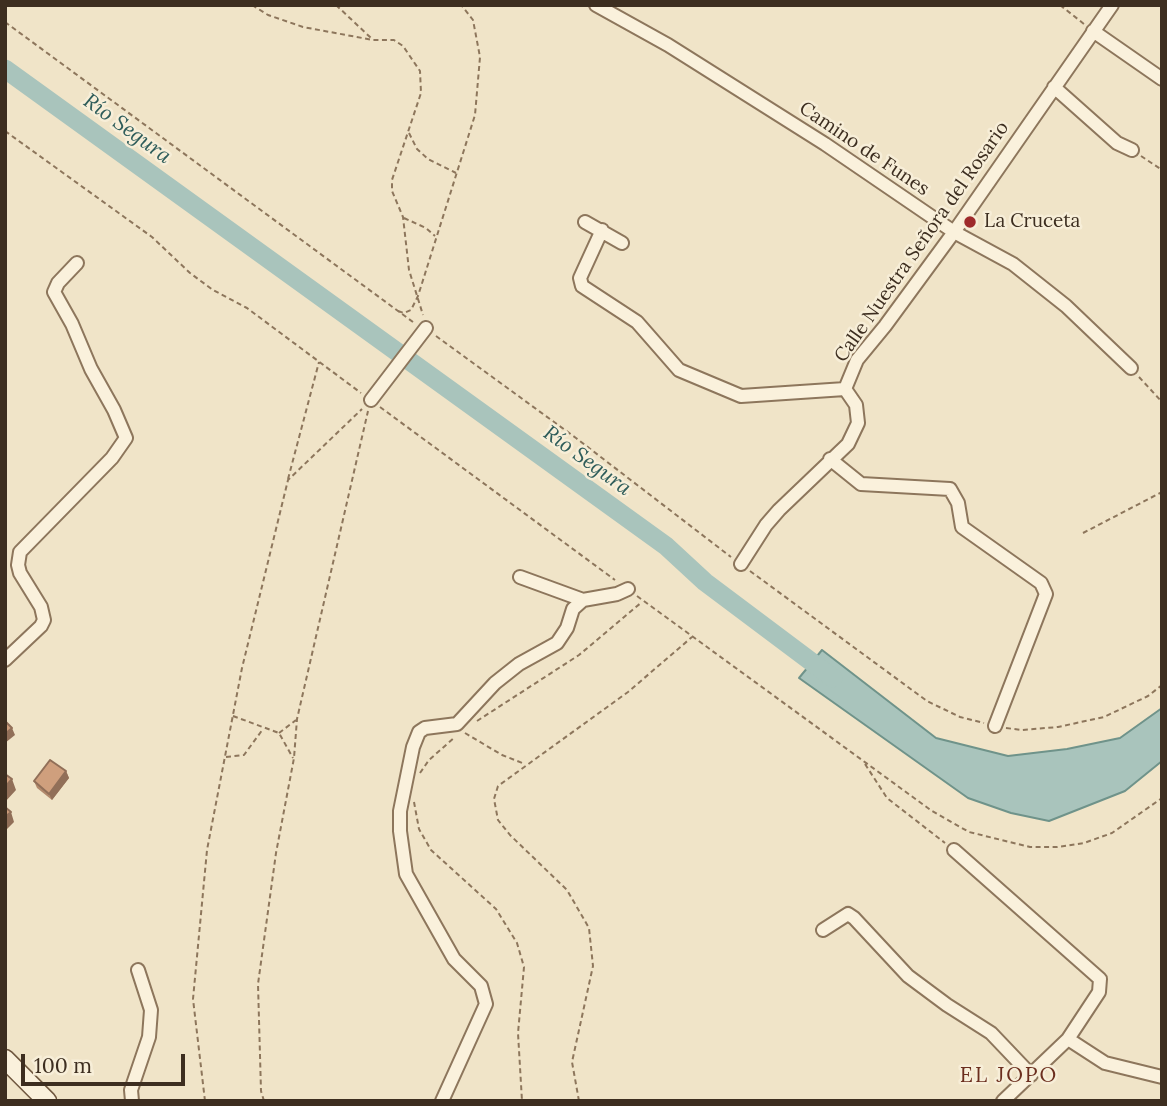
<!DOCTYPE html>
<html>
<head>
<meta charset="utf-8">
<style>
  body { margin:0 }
  #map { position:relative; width:1167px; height:1106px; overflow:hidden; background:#f0e4c8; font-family:Lora,serif }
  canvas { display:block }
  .frame { position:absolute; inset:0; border:7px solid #3d2e20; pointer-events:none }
  .scale { position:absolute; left:21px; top:1054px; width:164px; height:32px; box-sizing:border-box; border:4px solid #3d2e20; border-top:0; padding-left:9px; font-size:21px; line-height:24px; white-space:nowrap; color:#3d2e20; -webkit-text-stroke:5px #f7eed8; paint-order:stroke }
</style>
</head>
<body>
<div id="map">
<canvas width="1167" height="1106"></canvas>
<div class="frame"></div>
<div class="scale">100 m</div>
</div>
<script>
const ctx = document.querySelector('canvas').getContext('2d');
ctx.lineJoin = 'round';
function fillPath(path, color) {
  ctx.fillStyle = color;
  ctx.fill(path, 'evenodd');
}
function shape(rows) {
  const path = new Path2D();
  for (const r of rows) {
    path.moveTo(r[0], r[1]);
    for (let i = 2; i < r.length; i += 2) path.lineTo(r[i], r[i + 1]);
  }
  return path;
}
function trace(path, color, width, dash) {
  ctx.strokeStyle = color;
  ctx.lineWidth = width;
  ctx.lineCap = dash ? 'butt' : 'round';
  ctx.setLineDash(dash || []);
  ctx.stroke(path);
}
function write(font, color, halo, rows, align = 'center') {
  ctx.font = font + ' Lora,serif';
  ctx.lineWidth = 5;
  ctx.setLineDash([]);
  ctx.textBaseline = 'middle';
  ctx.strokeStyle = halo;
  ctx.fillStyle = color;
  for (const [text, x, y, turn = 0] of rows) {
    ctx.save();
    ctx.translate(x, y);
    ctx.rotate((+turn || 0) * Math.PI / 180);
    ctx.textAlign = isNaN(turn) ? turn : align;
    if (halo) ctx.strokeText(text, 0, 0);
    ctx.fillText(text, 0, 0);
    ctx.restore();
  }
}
const water = shape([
  [822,650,936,738,1008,756,1067,749,1120,738,1162,708,1162,761,1125,791,1049,821,1011,813,968,798,799,678,822,650]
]);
fillPath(water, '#a9c4bc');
trace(water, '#6f938a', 2);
trace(shape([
  [5,69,666,546,705,582,833,678]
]), '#a9c4bc', 19);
const minor = shape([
  [596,5,668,45,825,144,954,232,1013,264,1066,306,1131,368],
  [1093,31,1162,79],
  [1054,87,1117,143,1132,150],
  [585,222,622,243],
  [602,230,580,278,582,286,637,322,679,370,741,396,845,389],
  [371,400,426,328],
  [830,459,861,484,950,489,958,503,962,527,1041,583,1046,594,995,726],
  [741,564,766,525,779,510,848,444,858,423,856,405,845,389,857,360,885,326,954,232,1112,5],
  [520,577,583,600,617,594,628,589],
  [5,660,41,626,44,620,41,607,20,573,18,565,20,552,112,458,126,438,114,410,91,369,72,324,54,292,58,283,77,263],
  [954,850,1100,979,1099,992,1068,1039,1003,1101],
  [823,930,848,914,854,918,908,976,947,1005,991,1033,1031,1075],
  [1068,1039,1105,1063,1162,1077],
  [132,1101,131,1090,149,1037,151,1010,138,970],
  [442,1101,486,1004,481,986,454,959,406,874,400,831,400,811,413,747,419,732,425,728,457,724,495,683,519,664,557,643,567,628,573,609,583,600]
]);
const secondary = shape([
  [5,1059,47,1101]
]);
trace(minor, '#8d765c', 16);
trace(secondary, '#6f573f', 21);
trace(shape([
  [252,5,268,15,303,27,373,40,394,40,403,46,420,71,421,93,392,180,392,191,403,217,409,270,423,315],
  [336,5,371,38],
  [1060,5,1084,24],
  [5,22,413,322],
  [5,131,152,237,190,273,213,290,247,308,361,393],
  [409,133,417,149,428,159,456,173],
  [1141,156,1162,170],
  [404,218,426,228,435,236],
  [398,311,404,313,411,310,418,296,475,115,480,57,473,20,462,6],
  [436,336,576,438,731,557],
  [1139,377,1162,402],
  [380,407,615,580],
  [288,479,319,362],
  [1083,533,1162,492],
  [750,571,927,701,960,717,984,723],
  [637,596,932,811,969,832,1030,847,1057,847,1084,843,1112,833,1162,798],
  [233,716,279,733,293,758],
  [477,721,579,655,642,602],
  [1006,728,1022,730,1058,727,1104,717,1148,696,1162,685],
  [279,733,296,720],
  [465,733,502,755,525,764],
  [226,757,244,755,263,729],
  [865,764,887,798,945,843],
  [420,773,429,760,455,737],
  [414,802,419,829,431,850,496,909,517,943,524,967,518,1033,522,1101],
  [205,1101,193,999,207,850,242,668,288,480,362,409],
  [264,1101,261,1091,258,984,276,853,294,758,297,719,368,411],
  [579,1101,572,1062,593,966,589,928,567,890,510,835,498,820,494,799,498,786,628,692,692,637]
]), '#8d765c', 2, [5, 3.5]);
trace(minor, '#faf1dc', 12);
trace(secondary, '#faf1dc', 18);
fillPath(shape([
  [66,771,69,778,52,800,37,788,34,781]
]), '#b2896c');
fillPath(shape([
  [12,728,15,735,5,743,5,734],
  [66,771,69,778,52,800,49,794],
  [12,779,16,790,5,802,5,787],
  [11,812,14,822,5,831,5,817]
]), '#916f58');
const building = shape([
  [5,721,12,728,5,734,5,721],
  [50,760,66,771,49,794,34,781,50,760],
  [5,774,12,779,5,787,5,774],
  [5,807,11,812,5,817,5,807]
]);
fillPath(building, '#cf9f7d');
trace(building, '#916f58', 2);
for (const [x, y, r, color] of [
  [970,222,7,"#9e2a2b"]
]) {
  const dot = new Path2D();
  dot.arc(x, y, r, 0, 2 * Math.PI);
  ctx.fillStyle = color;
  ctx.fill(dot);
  trace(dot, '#f7eed8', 2.5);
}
write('19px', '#3d2e20', '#f7eed8', [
  ["Camino de Funes",864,149,34],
  ["Calle Nuestra Señora del Rosario",922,242,-55]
]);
write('19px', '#3d2e20', '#f7eed8', [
  ["La Cruceta",984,222]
], 'left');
write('italic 21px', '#2f5d5a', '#f7eed8', [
  ["Río Segura",127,129,36],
  ["Río Segura",587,461,36]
]);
ctx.letterSpacing = '2px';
write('21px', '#6b2e1e', '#f7eed8', [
  ["EL JOPO",1009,1076]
]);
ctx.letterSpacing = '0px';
</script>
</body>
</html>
